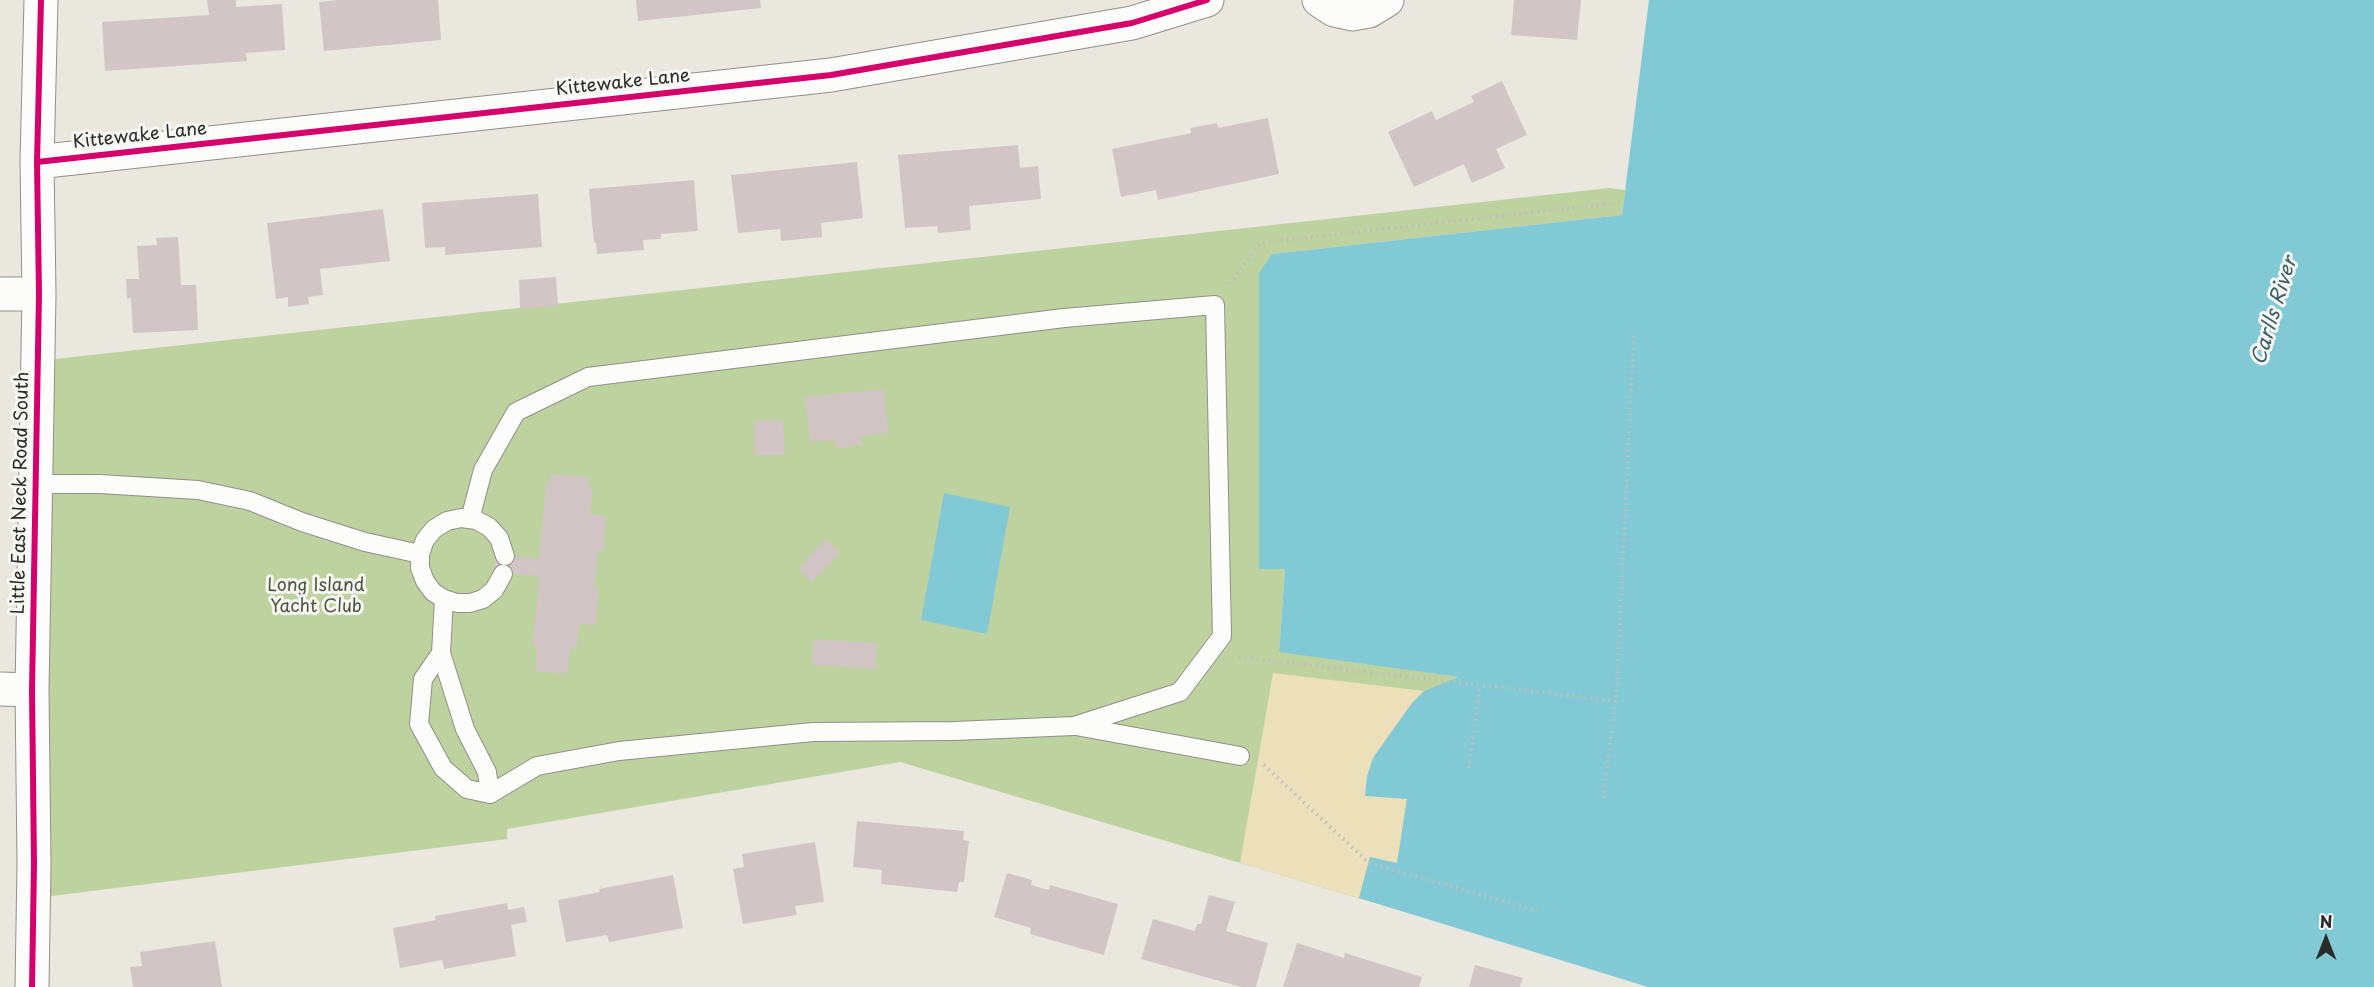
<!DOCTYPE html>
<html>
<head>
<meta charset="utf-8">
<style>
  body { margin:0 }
  #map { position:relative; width:2374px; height:987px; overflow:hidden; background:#eae8de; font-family:"Playpen Sans",sans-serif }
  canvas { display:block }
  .north { position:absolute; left:2296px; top:909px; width:60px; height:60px; -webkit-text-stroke:4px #f6f6f2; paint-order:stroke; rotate:0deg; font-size:16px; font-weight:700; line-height:24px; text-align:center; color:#2b2b2b }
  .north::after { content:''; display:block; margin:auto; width:21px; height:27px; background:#2b2b2b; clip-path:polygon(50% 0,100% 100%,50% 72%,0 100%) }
</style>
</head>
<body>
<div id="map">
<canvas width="2374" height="987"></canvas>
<div class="north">N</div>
</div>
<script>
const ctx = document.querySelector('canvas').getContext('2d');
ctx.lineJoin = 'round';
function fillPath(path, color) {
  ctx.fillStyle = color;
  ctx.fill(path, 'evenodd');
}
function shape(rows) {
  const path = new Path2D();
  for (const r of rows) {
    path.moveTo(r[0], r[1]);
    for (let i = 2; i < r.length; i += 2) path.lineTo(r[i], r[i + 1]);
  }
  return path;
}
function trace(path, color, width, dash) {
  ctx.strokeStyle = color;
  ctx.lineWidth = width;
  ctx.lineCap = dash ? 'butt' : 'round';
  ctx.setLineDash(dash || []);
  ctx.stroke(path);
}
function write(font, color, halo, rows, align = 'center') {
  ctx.font = font + ' "Playpen Sans",sans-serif';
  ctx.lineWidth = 6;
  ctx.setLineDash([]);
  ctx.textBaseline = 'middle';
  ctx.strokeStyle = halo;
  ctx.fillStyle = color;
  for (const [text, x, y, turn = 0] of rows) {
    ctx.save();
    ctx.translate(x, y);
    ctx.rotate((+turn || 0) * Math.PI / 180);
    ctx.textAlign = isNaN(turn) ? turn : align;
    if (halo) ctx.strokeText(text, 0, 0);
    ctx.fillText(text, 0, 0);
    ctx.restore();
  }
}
fillPath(shape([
  [1609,188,1625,190,1622,215,1272,254,1259,569,1285,569,1279,651,1460,677,1412,914,900,762,507,829,507,839,44,897,46,360]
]), '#bed29f');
fillPath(shape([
  [1273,673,1424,691,1412,703,1373,758,1407,799,1397,864,1370,857,1359,898,1240,863]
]), '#ece0bb');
fillPath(shape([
  [1649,0,2374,0,2374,987,1648,987,1359,898,1370,857,1397,863,1407,799,1365,796,1367,776,1373,758,1412,703,1424,691,1459,677,1279,652,1285,569,1259,569,1259,273,1272,254,1622,215],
  [944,493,1010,507,987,634,921,620]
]), '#81cad5');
fillPath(shape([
  [207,0,236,0,236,7,282,4,285,50,246,53,247,61,105,71,102,22,209,15],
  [339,0,438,0,441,40,324,51,319,2],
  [636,0,760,0,761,8,638,21],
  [1514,0,1581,0,1577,40,1511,35],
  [1502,81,1527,135,1496,149,1505,168,1472,183,1464,164,1414,187,1388,132,1432,111,1436,120,1474,102,1471,96],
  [1268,118,1279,174,1158,200,1156,190,1121,197,1112,149,1191,133,1190,128,1217,123,1218,128],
  [1018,145,1020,168,1038,166,1041,199,969,206,971,230,938,233,937,226,905,228,898,155],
  [857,162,863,218,821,223,822,237,781,241,780,229,738,233,731,175],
  [694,180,698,231,661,234,661,239,643,240,644,250,597,254,596,243,594,243,589,189],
  [538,194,542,247,445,255,445,247,425,248,422,203],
  [383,209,390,261,320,269,323,295,308,297,309,304,288,307,288,297,276,299,267,223],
  [178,237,181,285,196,285,198,330,133,333,131,298,127,299,126,279,139,279,137,246,157,245,156,238],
  [556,277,558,306,520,308,519,280],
  [884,389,888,433,861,436,862,445,836,448,835,440,810,442,805,397],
  [783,420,785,455,755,455,754,421],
  [551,474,589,477,588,487,593,488,590,514,606,516,603,551,598,551,594,589,599,589,596,625,579,624,577,648,570,648,567,674,535,671,537,645,533,645,539,576,494,572,496,555,539,559,546,484,550,484],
  [825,539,840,552,812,582,798,569],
  [814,639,877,643,875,669,812,665],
  [857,821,964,831,963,840,969,841,964,882,959,882,957,892,881,884,882,870,853,867],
  [815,842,824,902,795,906,797,915,743,924,733,869,744,867,742,854],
  [1007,873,1032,880,1031,885,1049,890,1050,885,1118,904,1104,955,1030,934,1031,928,994,917],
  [673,875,683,928,609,942,607,935,566,942,558,900,600,892,599,889],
  [1209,895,1235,902,1226,931,1268,943,1256,987,1241,987,1141,959,1153,919,1195,931,1197,924,1201,924],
  [507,903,508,910,524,907,527,922,511,925,516,956,444,969,442,960,400,968,393,928,436,920,435,916],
  [215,941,222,987,133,987,130,967,142,966,140,952],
  [1297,943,1344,958,1345,953,1422,977,1419,987,1283,987],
  [1475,965,1523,978,1520,987,1469,987]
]), '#d1c5c6');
const service = shape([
  [36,484,100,484,198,490,250,501,302,522,365,542,420,554],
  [503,574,494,590,483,599,470,603,457,603,444,599,433,592,425,581,420,568,420,554,425,540,434,529,447,521,461,518,476,520,489,527,499,538,505,556],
  [444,599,441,653,465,729,487,772,490,794],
  [441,653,423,679,419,724,443,768,467,789,490,794,537,766,619,751,813,732,954,731,1074,726,1180,692,1222,636,1215,305,1064,318,588,377,516,412,483,470,470,519],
  [1076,726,1240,756]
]);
const minor = shape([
  [1319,0,1334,10,1352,14,1369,11,1387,0],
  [37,162,831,75,1132,23,1207,0],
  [0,294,39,294],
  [0,689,32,690],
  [32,987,34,864,32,690,39,294,37,162,41,0]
]);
trace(service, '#908f8a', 20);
trace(minor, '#908f8a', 35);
trace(shape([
  [1230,284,1260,243,1614,203],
  [1239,657,1616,701],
  [1264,765,1369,863,1538,911],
  [1469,768,1480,685],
  [1603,798,1616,701,1634,331]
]), '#bebebb', 4, [1.5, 4.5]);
trace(service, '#fcfcfa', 18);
trace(minor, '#fcfcfa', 33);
trace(shape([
  [37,162,831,75,1132,23,1207,0],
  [32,987,34,864,32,690,39,294,37,162,41,0]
]), '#d6006c', 6);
write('18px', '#2b2b2b', '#f6f6f2', [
  ["Kittewake Lane",623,83,-6],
  ["Kittewake Lane",140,136,-6],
  ["Little East Neck Road South",21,493,-89]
]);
write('18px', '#4c583e', '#f6f6f2', [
  ["Long Island",316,586],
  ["Yacht Club",316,607]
]);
write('italic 20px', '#395e65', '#f6f6f2', [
  ["Carlls River",2275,311,-73]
]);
</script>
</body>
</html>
